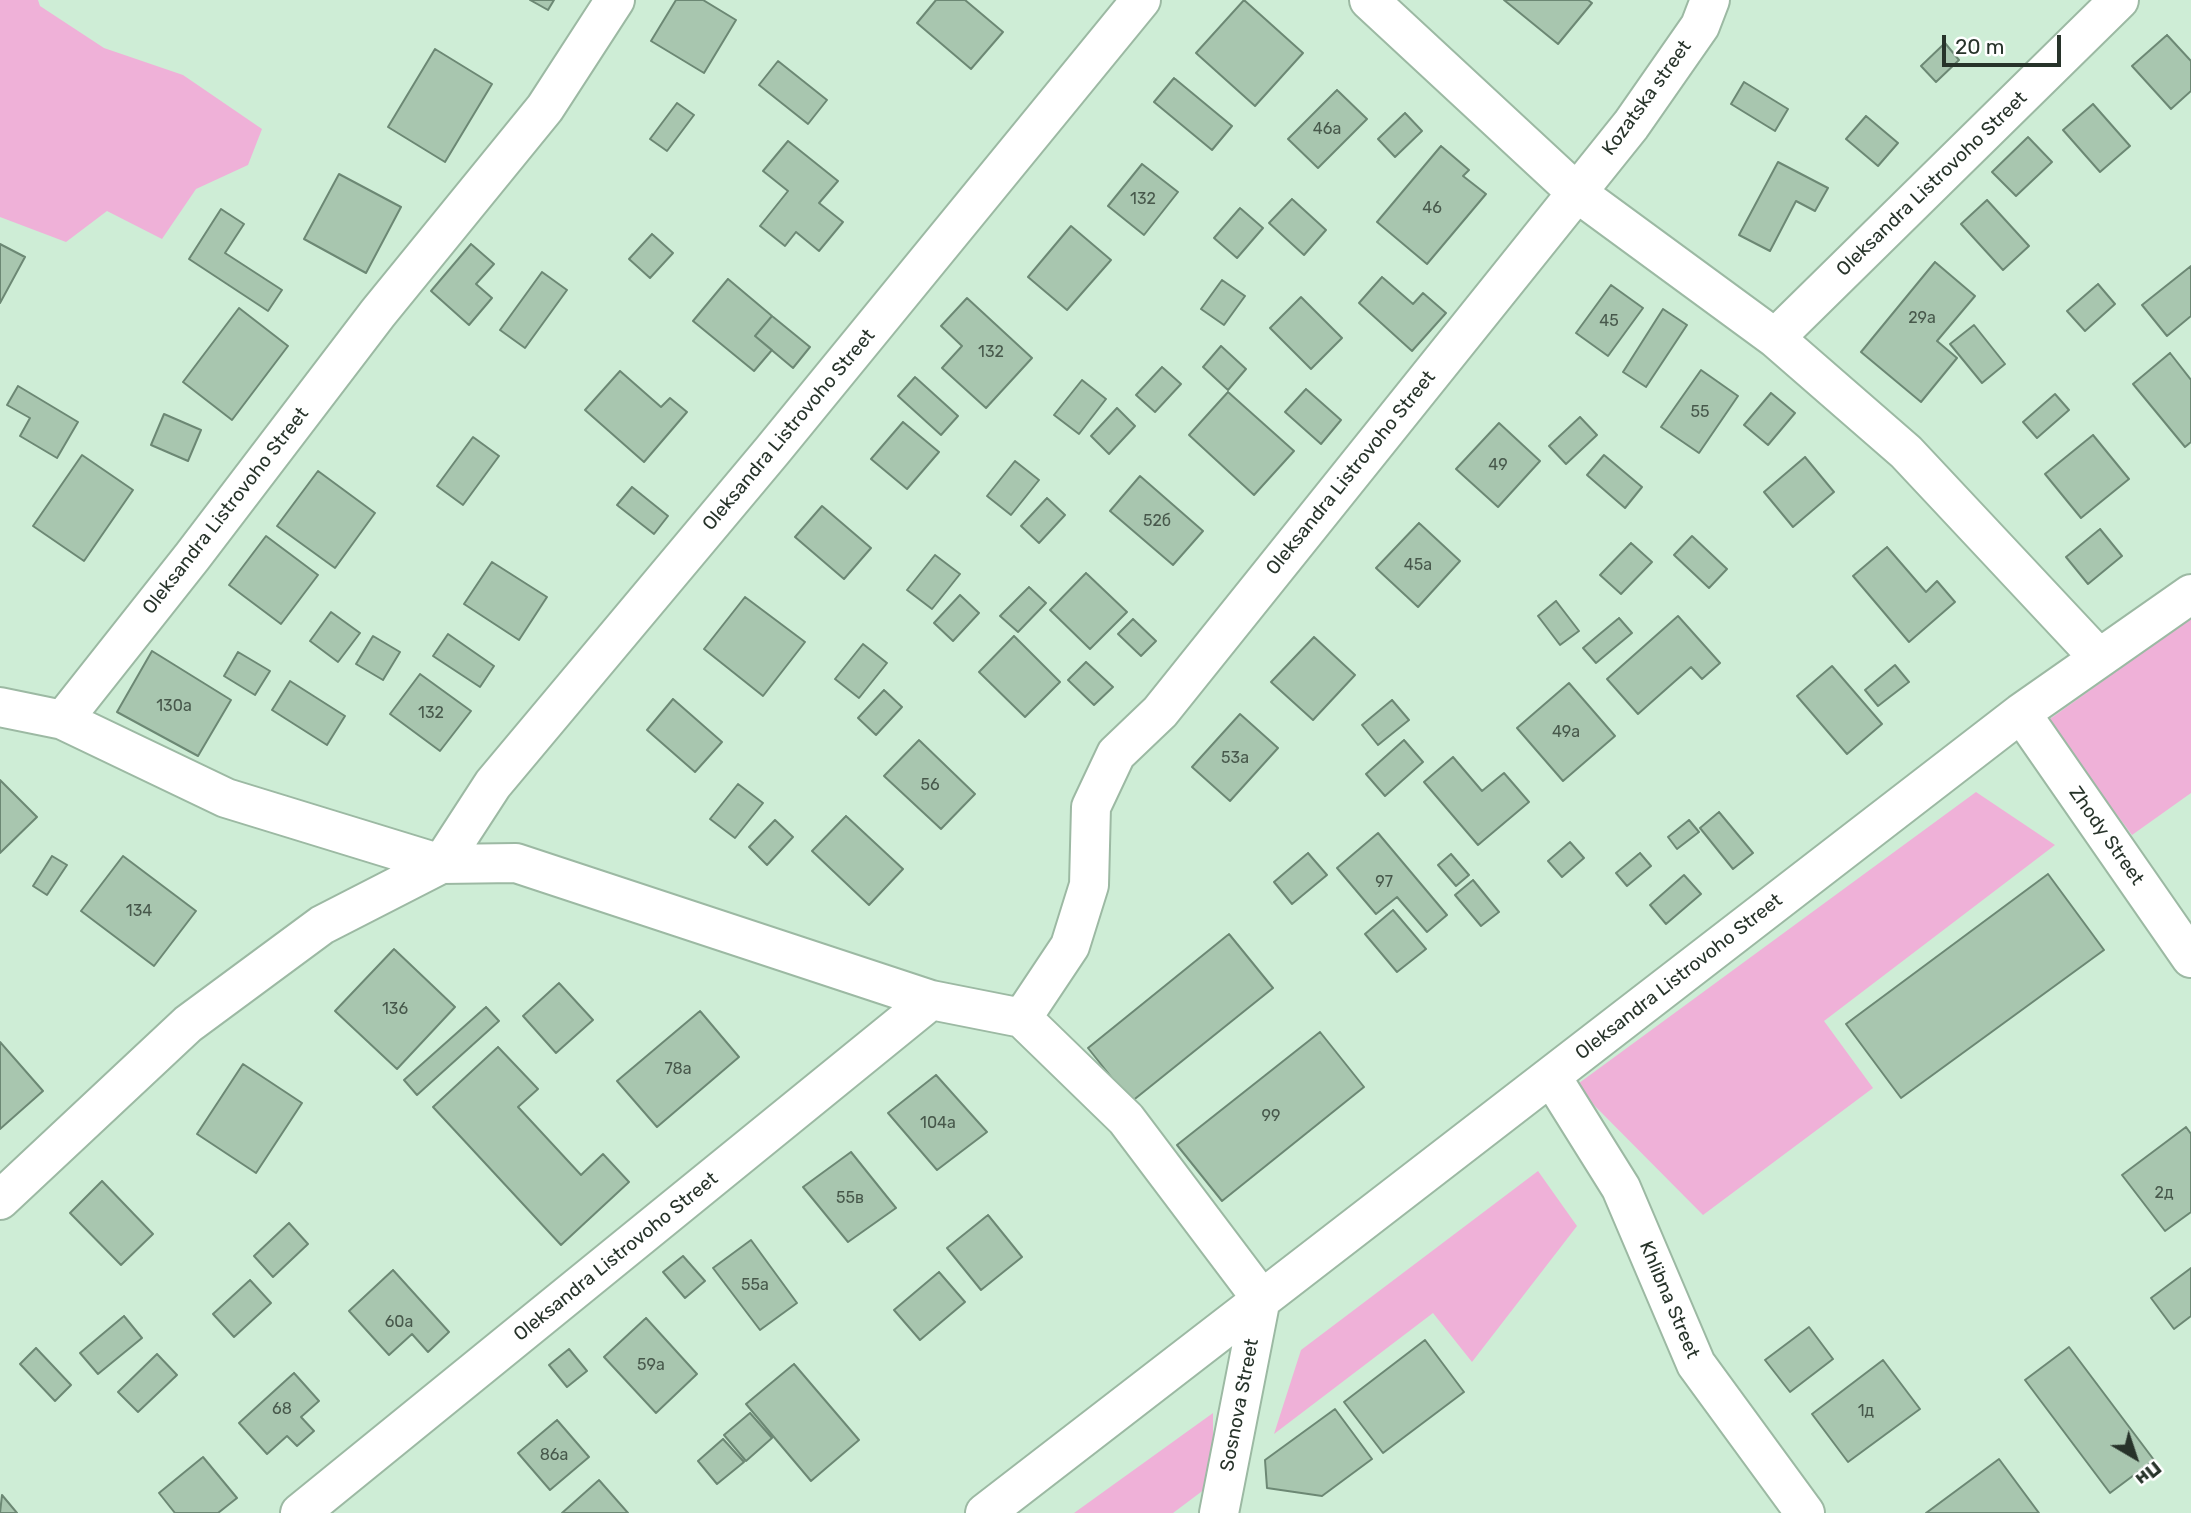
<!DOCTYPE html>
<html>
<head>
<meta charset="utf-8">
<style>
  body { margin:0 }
  #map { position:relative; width:2191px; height:1513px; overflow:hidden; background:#ceedd6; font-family:Rubik,sans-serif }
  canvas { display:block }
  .north { position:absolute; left:2100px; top:1422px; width:70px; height:70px; -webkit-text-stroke:5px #fff; paint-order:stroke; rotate:141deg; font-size:19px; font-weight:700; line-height:28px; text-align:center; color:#27332a }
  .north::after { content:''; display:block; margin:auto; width:24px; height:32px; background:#27332a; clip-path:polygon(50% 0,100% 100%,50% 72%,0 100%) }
  .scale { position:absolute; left:1942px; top:35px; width:119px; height:32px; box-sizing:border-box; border:4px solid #27332a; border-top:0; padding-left:9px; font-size:21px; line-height:24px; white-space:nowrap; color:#27332a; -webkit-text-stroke:5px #fff; paint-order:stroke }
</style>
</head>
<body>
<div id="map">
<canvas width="2191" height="1513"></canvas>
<div class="north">Пн</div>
<div class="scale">20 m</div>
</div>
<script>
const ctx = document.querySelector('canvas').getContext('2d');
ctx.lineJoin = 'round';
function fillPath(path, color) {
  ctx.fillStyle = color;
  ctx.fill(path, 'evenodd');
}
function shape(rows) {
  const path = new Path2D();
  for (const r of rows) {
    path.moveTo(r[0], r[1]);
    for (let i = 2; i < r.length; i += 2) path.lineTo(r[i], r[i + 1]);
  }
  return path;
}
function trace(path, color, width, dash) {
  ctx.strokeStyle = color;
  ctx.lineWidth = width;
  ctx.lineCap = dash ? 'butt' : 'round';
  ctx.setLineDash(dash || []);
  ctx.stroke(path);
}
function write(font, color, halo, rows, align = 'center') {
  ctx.font = font + ' Rubik,sans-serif';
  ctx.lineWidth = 7;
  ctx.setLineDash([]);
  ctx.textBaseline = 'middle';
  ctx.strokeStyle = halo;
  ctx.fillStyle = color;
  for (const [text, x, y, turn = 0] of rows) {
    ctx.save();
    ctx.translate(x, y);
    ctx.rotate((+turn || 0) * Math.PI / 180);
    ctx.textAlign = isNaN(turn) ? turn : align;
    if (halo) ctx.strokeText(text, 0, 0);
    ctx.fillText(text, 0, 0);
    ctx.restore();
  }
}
fillPath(shape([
  [0,0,38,0,40,6,104,48,183,75,262,129,248,165,196,189,162,239,107,211,66,242,0,217],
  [2191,618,2191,793,2132,835,2047,721],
  [1976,792,2055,845,1824,1021,1873,1088,1703,1215,1575,1086],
  [1538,1171,1577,1226,1472,1362,1433,1313,1274,1434,1301,1350],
  [1213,1413,1213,1483,1173,1513,1074,1513]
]), '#efb1d8');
const building = shape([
  [530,0,554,0,548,10,530,0],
  [676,0,703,0,736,20,704,73,651,41,676,0],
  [936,0,965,0,1003,32,971,69,917,23,936,0],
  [1244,0,1303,53,1255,106,1196,53,1244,0],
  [1504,0,1588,0,1592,3,1558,44,1504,0],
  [2167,35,2191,61,2191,91,2171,109,2132,66,2167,35],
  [1945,43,1959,60,1936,82,1921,66,1945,43],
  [435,49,492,84,445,162,388,127,435,49],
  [778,61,827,100,808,124,759,85,778,61],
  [1174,78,1232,126,1212,150,1154,102,1174,78],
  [1744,82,1788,109,1775,131,1731,104,1744,82],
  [1337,90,1367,119,1318,168,1288,139,1337,90],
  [677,103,694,115,667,151,650,139,677,103],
  [2093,104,2130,146,2100,172,2063,130,2093,104],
  [1405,113,1422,131,1395,157,1378,139,1405,113],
  [1866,116,1898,143,1878,166,1846,139,1866,116],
  [2028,137,2052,162,2016,196,1992,172,2028,137],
  [788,141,838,181,819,203,843,222,819,251,796,232,785,246,760,226,788,191,763,171,788,141],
  [1441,146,1469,170,1463,176,1486,194,1427,264,1377,222,1441,146],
  [1778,162,1828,188,1815,211,1796,201,1770,251,1739,235,1778,162],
  [1142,164,1178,192,1144,235,1108,206,1142,164],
  [339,174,401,207,366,273,304,239,339,174],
  [1292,199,1326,230,1304,255,1269,223,1292,199],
  [1987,200,2029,246,2003,270,1961,224,1987,200],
  [1240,208,1263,228,1237,258,1214,238,1240,208],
  [221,209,244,224,225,253,282,290,268,311,189,259,221,209],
  [1071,226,1111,260,1067,310,1028,277,1071,226],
  [652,234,673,253,650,278,629,259,652,234],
  [0,244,25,257,0,303,0,244],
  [471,244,494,264,476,284,492,298,469,325,431,291,471,244],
  [1935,262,1975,296,1937,341,1957,358,1921,402,1861,352,1935,262],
  [2191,266,2191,316,2167,336,2142,305,2191,266],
  [542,272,567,290,525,348,500,330,542,272],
  [1382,277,1413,304,1423,293,1446,313,1412,351,1359,303,1382,277],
  [728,279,772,316,755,336,772,350,754,371,693,321,728,279],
  [1222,280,1245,296,1224,325,1201,309,1222,280],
  [2098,284,2115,304,2085,331,2067,311,2098,284],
  [1611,285,1643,308,1608,356,1576,333,1611,285],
  [1301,297,1342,338,1311,369,1270,328,1301,297],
  [967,298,1032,358,986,408,942,368,962,346,941,326,967,298],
  [239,308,288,346,232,420,183,382,239,308],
  [1663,309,1687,325,1646,387,1623,372,1663,309],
  [772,316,810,347,793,368,755,336,772,316],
  [1974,325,2005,364,1982,383,1950,344,1974,325],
  [1221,346,1246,369,1228,390,1203,367,1221,346],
  [2170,353,2191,380,2191,442,2185,447,2133,384,2170,353],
  [1162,367,1181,384,1155,412,1136,395,1162,367],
  [1701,370,1738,396,1699,453,1661,427,1701,370],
  [620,371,661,407,670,398,687,412,644,462,585,410,620,371],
  [915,377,958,416,941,435,898,396,915,377],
  [1082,380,1106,399,1079,434,1054,415,1082,380],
  [18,386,78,422,57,458,20,436,30,418,7,405,18,386],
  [1306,389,1341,420,1321,444,1285,412,1306,389],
  [1228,392,1294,451,1254,495,1189,435,1228,392],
  [1771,393,1795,413,1768,445,1744,425,1771,393],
  [2055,394,2069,410,2037,438,2023,422,2055,394],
  [1117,408,1135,426,1109,454,1091,436,1117,408],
  [164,414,201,430,188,461,151,445,164,414],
  [1580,417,1597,435,1566,464,1549,446,1580,417],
  [903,422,939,452,907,489,871,459,903,422],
  [1499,423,1540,461,1498,507,1456,469,1499,423],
  [2093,435,2129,479,2081,518,2045,474,2093,435],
  [473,437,499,456,463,505,437,486,473,437],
  [82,455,133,490,84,561,33,526,82,455],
  [1604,455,1642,487,1625,508,1587,475,1604,455],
  [1805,457,1834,492,1793,527,1764,492,1805,457],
  [1015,461,1039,480,1011,515,987,496,1015,461],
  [318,471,375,513,335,568,277,526,318,471],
  [1140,476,1203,531,1173,565,1110,511,1140,476],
  [632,487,668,516,654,534,617,505,632,487],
  [1047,498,1065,515,1039,543,1021,526,1047,498],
  [822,506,871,548,844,579,795,537,822,506],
  [1419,523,1460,561,1418,607,1376,568,1419,523],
  [2100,529,2122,556,2088,584,2066,557,2100,529],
  [266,536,318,575,281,624,229,585,266,536],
  [1692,536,1727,569,1709,588,1674,555,1692,536],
  [1631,543,1652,562,1621,594,1600,575,1631,543],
  [1887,547,1926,592,1937,581,1955,602,1909,642,1853,576,1887,547],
  [935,555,960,574,932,609,907,590,935,555],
  [492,562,547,597,519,640,464,604,492,562],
  [1086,573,1127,612,1090,649,1050,610,1086,573],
  [1029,587,1046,603,1018,632,1000,616,1029,587],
  [960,595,979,613,953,641,934,623,960,595],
  [745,597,805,642,763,696,704,649,745,597],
  [1556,601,1579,631,1560,645,1538,616,1556,601],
  [331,612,360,633,338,662,310,641,331,612],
  [1678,616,1720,663,1702,679,1691,667,1638,714,1607,679,1678,616],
  [1619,618,1632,633,1596,663,1583,648,1619,618],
  [1133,619,1156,641,1141,656,1118,634,1133,619],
  [448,634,494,666,480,687,433,656,448,634],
  [373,636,400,652,383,680,356,664,373,636],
  [1014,636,1060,682,1025,717,979,672,1014,636],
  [1314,637,1355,675,1313,720,1271,682,1314,637],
  [863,644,887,663,859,698,835,679,863,644],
  [152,651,231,700,198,756,117,712,152,651],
  [238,652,270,671,255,695,224,676,238,652],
  [1086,662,1113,687,1094,705,1068,680,1086,662],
  [1895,665,1909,682,1878,706,1865,690,1895,665],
  [1832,666,1882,724,1847,754,1797,696,1832,666],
  [420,674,471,711,440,751,390,714,420,674],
  [290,681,345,716,327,745,272,710,290,681],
  [1569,683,1615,736,1563,781,1517,728,1569,683],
  [884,690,902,707,876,735,858,718,884,690],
  [673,699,722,742,695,772,647,730,673,699],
  [1392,700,1409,720,1378,745,1362,725,1392,700],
  [1240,714,1278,748,1230,801,1192,767,1240,714],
  [919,740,975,794,941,829,884,776,919,740],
  [1404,740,1423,762,1385,796,1366,774,1404,740],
  [1453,757,1482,791,1504,773,1529,802,1478,845,1424,782,1453,757],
  [0,780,37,817,0,853,0,780],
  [738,784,763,803,735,838,710,819,738,784],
  [1719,812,1753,853,1733,869,1700,828,1719,812],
  [846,816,903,869,869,905,812,851,846,816],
  [775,820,793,837,767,865,749,847,775,820],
  [1689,820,1699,832,1677,849,1668,837,1689,820],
  [1378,833,1447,915,1427,932,1397,897,1376,914,1337,868,1378,833],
  [1570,842,1584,858,1562,877,1548,861,1570,842],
  [1308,853,1327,875,1292,904,1274,882,1308,853],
  [1640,853,1651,866,1627,886,1616,873,1640,853],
  [1451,854,1469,875,1456,886,1438,865,1451,854],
  [52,856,67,865,47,895,33,886,52,856],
  [123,856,196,911,154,966,81,911,123,856],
  [2048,874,2104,950,1901,1098,1846,1024,2048,874],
  [1684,875,1701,894,1666,924,1650,905,1684,875],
  [1473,880,1499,912,1481,926,1455,895,1473,880],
  [1393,910,1426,949,1397,972,1365,934,1393,910],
  [1229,934,1273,988,1131,1102,1088,1048,1229,934],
  [394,949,455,1007,397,1069,335,1011,394,949],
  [559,983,593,1020,556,1053,523,1016,559,983],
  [486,1007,499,1021,417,1095,404,1080,486,1007],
  [700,1011,739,1057,657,1127,617,1081,700,1011],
  [1320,1032,1364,1087,1222,1201,1177,1145,1320,1032],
  [0,1042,43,1091,0,1129,0,1042],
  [498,1047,538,1089,518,1107,581,1175,603,1154,629,1182,561,1245,433,1107,498,1047],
  [243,1064,302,1103,256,1173,197,1134,243,1064],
  [936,1075,987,1132,937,1170,888,1113,936,1075],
  [2186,1127,2191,1134,2191,1212,2165,1231,2122,1175,2186,1127],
  [851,1152,896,1208,848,1242,803,1187,851,1152],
  [102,1181,153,1234,121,1265,70,1213,102,1181],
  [988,1215,1022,1257,981,1290,947,1248,988,1215],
  [289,1223,308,1244,273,1277,254,1256,289,1223],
  [751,1240,797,1303,760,1330,713,1268,751,1240],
  [683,1256,705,1281,685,1298,663,1272,683,1256],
  [2191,1268,2191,1316,2174,1329,2151,1298,2191,1268],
  [393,1270,449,1332,428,1352,412,1334,389,1355,349,1311,393,1270],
  [939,1272,965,1302,920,1340,894,1310,939,1272],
  [250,1280,271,1303,234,1337,213,1314,250,1280],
  [124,1316,142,1338,98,1374,80,1353,124,1316],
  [646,1318,697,1374,656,1413,604,1357,646,1318],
  [1809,1327,1833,1359,1790,1392,1765,1360,1809,1327],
  [1425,1340,1464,1392,1383,1453,1344,1402,1425,1340],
  [2069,1347,2154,1460,2110,1493,2025,1380,2069,1347],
  [36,1348,71,1385,55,1401,20,1364,36,1348],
  [569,1349,587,1371,567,1387,549,1365,569,1349],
  [157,1354,177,1375,138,1412,118,1392,157,1354],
  [1883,1360,1920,1409,1848,1462,1812,1414,1883,1360],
  [794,1364,859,1440,811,1481,746,1404,794,1364],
  [294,1373,319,1401,301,1417,314,1431,297,1446,287,1436,267,1454,239,1423,294,1373],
  [1335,1409,1372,1459,1322,1496,1267,1488,1265,1460,1335,1409],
  [750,1413,772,1438,746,1461,724,1435,750,1413],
  [557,1420,589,1457,550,1490,518,1453,557,1420],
  [723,1439,744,1462,717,1484,698,1461,723,1439],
  [203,1457,237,1498,218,1513,175,1513,159,1493,203,1457],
  [1999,1459,2039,1513,1926,1513,1999,1459],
  [599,1480,628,1513,562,1513,599,1480],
  [2,1495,17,1513,0,1513,2,1495]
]);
fillPath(building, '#a8c6af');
trace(building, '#6c8874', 2);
const minor = shape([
  [1369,0,1576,192,1775,338,1906,452,2099,658],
  [1775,338,2119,0],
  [0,707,63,720,226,798,441,864,516,863,931,1000],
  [2021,713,2191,958],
  [63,720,192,557,378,313,545,108,615,0],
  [1022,1018,1070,946,1089,885,1091,807,1116,754,1160,712,1631,125,1700,26,1710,0],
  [1551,1076,1621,1188,1696,1364,1805,1513],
  [0,1200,188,1024,322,925,441,864,493,784,772,451,1141,0],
  [300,1513,931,1000,1022,1018,1126,1119,1261,1298,1219,1513],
  [985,1513,2021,713,2191,594]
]);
trace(minor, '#9cb9a3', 42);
trace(minor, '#fff', 38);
write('16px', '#47584b', null, [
  ["46а",1327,129],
  ["132",1143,199],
  ["46",1432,208],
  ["29а",1922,318],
  ["45",1609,321],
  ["132",991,352],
  ["55",1700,412],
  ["49",1498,465],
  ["52б",1157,521],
  ["45а",1418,565],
  ["130а",174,706],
  ["132",431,713],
  ["49а",1566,732],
  ["53а",1235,758],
  ["56",930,785],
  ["97",1384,882],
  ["134",139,911],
  ["136",395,1009],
  ["78а",678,1069],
  ["99",1271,1116],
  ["104а",938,1123],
  ["2д",2164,1193],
  ["55в",850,1198],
  ["55а",755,1285],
  ["60а",399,1322],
  ["59а",651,1365],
  ["68",282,1409],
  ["1д",1866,1411],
  ["86а",554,1455]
]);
write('19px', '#27332a', '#fff', [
  ["Kozatska street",1647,98,-54],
  ["Oleksandra Listrovoho Street",1932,184,-44],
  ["Oleksandra Listrovoho Street",789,430,-50],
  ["Oleksandra Listrovoho Street",1351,473,-51],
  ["Oleksandra Listrovoho Street",226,511,-52],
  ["Zhody Street",2106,836,55],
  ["Oleksandra Listrovoho Street",1679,977,-38],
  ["Oleksandra Listrovoho Street",616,1257,-39],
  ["Khlibna Street",1669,1300,67],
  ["Sosnova Street",1240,1405,-79]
]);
</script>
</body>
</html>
